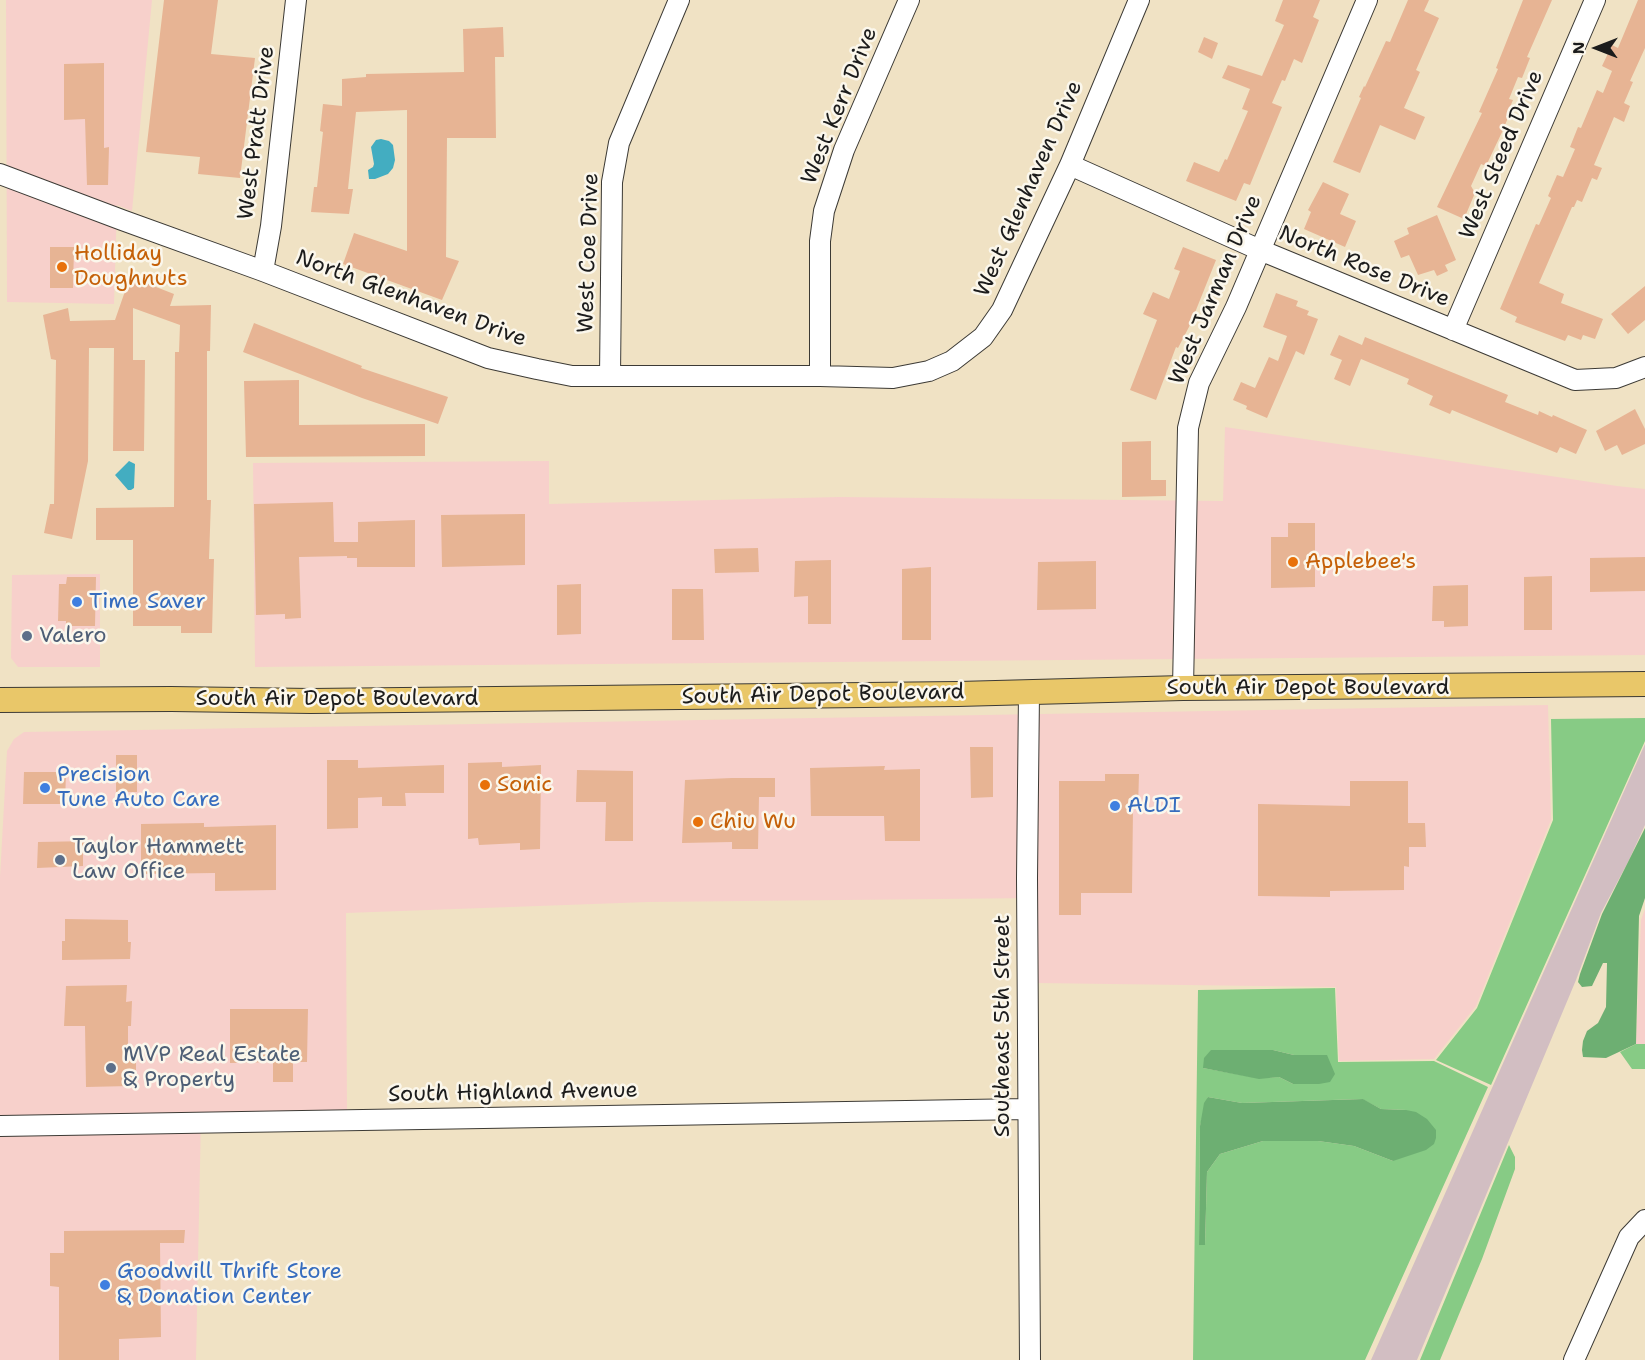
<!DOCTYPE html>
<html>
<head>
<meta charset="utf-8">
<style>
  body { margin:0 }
  #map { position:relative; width:1645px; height:1360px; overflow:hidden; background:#f0e2c4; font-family:"Shantell Sans",sans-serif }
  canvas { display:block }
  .north { position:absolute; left:1567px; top:18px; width:60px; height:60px; -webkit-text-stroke:4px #fbf7ec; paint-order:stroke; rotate:270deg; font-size:16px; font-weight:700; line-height:24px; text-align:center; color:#1c1c1c }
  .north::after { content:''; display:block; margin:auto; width:21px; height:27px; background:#1c1c1c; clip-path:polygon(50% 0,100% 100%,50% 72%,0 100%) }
</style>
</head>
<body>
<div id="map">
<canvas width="1645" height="1360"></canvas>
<div class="north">N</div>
</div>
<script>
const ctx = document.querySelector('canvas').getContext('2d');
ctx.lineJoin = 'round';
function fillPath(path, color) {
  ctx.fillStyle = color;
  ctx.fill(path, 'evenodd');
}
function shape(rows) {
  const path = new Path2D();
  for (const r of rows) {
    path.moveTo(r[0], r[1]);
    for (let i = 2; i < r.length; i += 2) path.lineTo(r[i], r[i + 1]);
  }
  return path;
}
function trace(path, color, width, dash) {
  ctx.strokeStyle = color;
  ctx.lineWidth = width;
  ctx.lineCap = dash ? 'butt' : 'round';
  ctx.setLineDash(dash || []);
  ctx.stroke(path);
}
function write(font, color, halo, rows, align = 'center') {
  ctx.font = font + ' "Shantell Sans",sans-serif';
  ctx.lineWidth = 5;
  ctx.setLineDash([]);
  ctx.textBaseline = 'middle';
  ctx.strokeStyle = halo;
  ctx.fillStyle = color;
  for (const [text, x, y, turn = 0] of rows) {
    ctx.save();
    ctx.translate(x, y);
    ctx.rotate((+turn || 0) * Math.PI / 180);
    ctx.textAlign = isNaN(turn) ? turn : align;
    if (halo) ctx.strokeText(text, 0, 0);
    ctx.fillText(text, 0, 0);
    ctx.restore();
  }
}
fillPath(shape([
  [6,0,152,0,132,211,117,205,114,304,7,302],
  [1225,427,1617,486,1645,489,1645,655,255,667,253,463,549,461,549,504,839,497,1223,501],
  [100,574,100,667,18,667,11,658,12,575],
  [1548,705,1551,820,1476,1006,1434,1059,1339,1061,1336,987,1036,983,1036,898,648,902,346,913,347,1114,201,1116,196,1360,0,1360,0,877,7,751,14,739,24,732],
  [1645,909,1645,1044,1636,1044,1641,920]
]), '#f7d0cb');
fillPath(shape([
  [1645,744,1645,825,1629,860,1601,913,1576,980,1417,1360,1371,1360]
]), '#d2bec2');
fillPath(shape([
  [1645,718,1645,741,1491,1085,1436,1060,1477,1008,1553,820,1551,719],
  [1335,988,1338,1062,1434,1061,1488,1087,1365,1360,1193,1360,1198,990],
  [1273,1050,1294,1055,1326,1055,1293,1084,1279,1077,1258,1078,1203,1068],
  [1208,1097,1242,1103,1362,1099,1381,1109,1406,1110,1393,1161,1354,1146,1318,1141,1263,1141,1220,1154,1207,1172,1205,1245,1199,1245,1200,1126],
  [1636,1044,1645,1044,1645,1069,1632,1069,1620,1052],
  [1509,1145,1515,1157,1515,1169,1482,1259,1440,1360,1420,1360]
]), '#87cb85');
fillPath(shape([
  [1645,828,1645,898,1639,916,1636,1044,1606,1058,1583,1057,1582,1050,1583,1041,1587,1031,1598,1023,1606,1007,1607,963,1603,963,1592,986,1582,987,1578,982,1580,974,1602,914],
  [1211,1050,1273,1050,1294,1055,1327,1055,1335,1074,1330,1082,1319,1084,1293,1084,1279,1077,1259,1079,1203,1068,1204,1058],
  [1208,1097,1242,1103,1363,1099,1381,1109,1406,1110,1416,1112,1427,1119,1436,1130,1436,1138,1434,1144,1426,1150,1393,1161,1354,1146,1318,1141,1263,1141,1220,1154,1207,1172,1205,1245,1199,1245,1200,1126,1204,1103]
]), '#6daf72');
fillPath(shape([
  [381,139,389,141,393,145,395,160,393,168,388,174,375,179,369,179,368,170,373,167,374,164,371,147,376,140],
  [129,461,135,464,134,488,131,490,128,490,115,475]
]), '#43adc1');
fillPath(shape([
  [164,0,218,0,211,54,255,58,240,178,198,174,200,157,146,152],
  [1283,0,1320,0,1313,17,1319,20,1302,63,1294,59,1285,81,1282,80,1272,103,1282,107,1250,185,1244,183,1236,201,1186,181,1194,162,1219,172,1225,159,1227,160,1248,111,1242,109,1250,89,1222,78,1228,65,1262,76,1284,25,1275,21],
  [1408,0,1429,0,1424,11,1439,18,1416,70,1420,72,1404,108,1425,117,1415,140,1380,125,1360,173,1333,162,1361,98,1359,97,1364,86,1365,87,1386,41,1390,42],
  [1523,0,1552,0,1527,57,1530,58,1522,78,1518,77,1509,99,1513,100,1510,107,1512,108,1503,130,1486,166,1481,164,1471,186,1475,193,1464,219,1437,207,1482,113,1479,112,1498,69,1496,68],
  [1638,0,1645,0,1645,48,1630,81,1633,82,1624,103,1630,106,1624,122,1614,117,1594,165,1602,168,1597,180,1592,178,1582,202,1577,200,1574,207,1572,207,1539,283,1564,294,1561,303,1603,319,1595,339,1583,335,1581,340,1568,335,1565,341,1515,322,1517,317,1500,309,1536,224,1539,225,1551,198,1548,196,1557,175,1563,177,1575,149,1570,147,1578,127,1581,128,1597,90,1603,93,1612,71,1602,66,1612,45,1618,48],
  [503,27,504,57,495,57,496,138,447,138,446,257,459,261,442,300,343,264,354,233,407,251,407,110,356,112,348,189,353,189,349,214,311,212,314,187,317,187,323,132,320,131,323,104,342,106,342,79,366,77,366,74,464,72,463,29],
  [1204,37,1218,43,1212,59,1198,52],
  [104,63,104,148,109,147,108,185,87,185,85,119,64,120,64,64],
  [1323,182,1349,194,1340,214,1356,221,1345,247,1304,229,1311,212,1308,210],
  [1437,215,1456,260,1445,265,1448,271,1437,276,1434,270,1418,275,1409,255,1401,258,1394,241,1409,234,1407,228],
  [50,247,74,247,73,288,50,288],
  [1183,247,1216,260,1190,325,1178,348,1176,347,1156,400,1130,390,1157,320,1143,314,1153,292,1169,299,1180,271,1174,269],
  [131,274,133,274,133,278,174,294,170,306,211,305,210,351,207,351,207,500,211,500,209,559,214,559,212,633,181,633,181,626,133,626,133,540,96,540,96,508,174,507,175,352,179,352,180,325,133,308,133,360,145,360,144,451,113,451,114,348,89,348,88,461,72,539,44,533,50,504,54,504,56,360,51,359,43,315,68,308,70,321,115,320],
  [1645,286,1645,320,1628,334,1611,314],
  [1276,293,1298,301,1296,306,1309,311,1307,315,1318,319,1304,355,1296,351,1267,418,1246,409,1247,406,1233,400,1241,382,1255,388,1269,357,1278,361,1287,336,1263,327],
  [254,323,362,366,361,368,448,397,438,424,362,398,243,352],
  [1339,335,1362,345,1365,337,1508,395,1505,402,1538,415,1539,411,1552,417,1553,415,1587,430,1576,454,1560,447,1557,453,1452,410,1450,414,1429,405,1433,396,1407,384,1409,379,1361,359,1350,386,1334,379,1342,360,1330,355],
  [299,380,299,425,425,424,425,456,246,457,244,381],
  [1635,409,1645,429,1645,444,1622,455,1617,445,1605,451,1596,431],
  [1151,441,1151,480,1166,480,1166,496,1122,497,1122,442],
  [333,502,334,542,358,542,358,522,415,520,415,567,357,567,357,558,347,558,347,556,299,557,301,618,285,619,285,614,256,615,254,504],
  [525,514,525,565,442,567,441,515],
  [1288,523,1315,523,1315,587,1271,588,1271,537,1288,537],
  [758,548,759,572,715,573,714,549],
  [1645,557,1645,591,1590,592,1590,558],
  [831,560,831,624,808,624,808,596,794,597,795,561],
  [1096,561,1096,609,1037,610,1038,562],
  [931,567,931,640,902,640,902,569],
  [1552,576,1552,630,1524,630,1524,577],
  [67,577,96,577,95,626,66,626,66,621,58,621,59,584,66,584],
  [581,584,581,634,557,635,557,585],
  [1468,585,1468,626,1444,627,1444,621,1432,621,1433,586],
  [672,589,703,589,704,640,672,640],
  [970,747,993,747,993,797,971,798],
  [116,755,137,755,137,792,116,792],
  [327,760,358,760,358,768,444,765,444,793,405,793,406,806,382,806,382,797,358,798,358,828,327,829],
  [502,762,502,767,541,765,540,849,520,850,520,843,479,845,478,838,468,839,468,763],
  [885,766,884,770,920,769,920,841,885,841,884,816,811,816,810,768],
  [577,770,633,771,633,841,605,841,606,802,576,802],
  [24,772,66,772,65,804,23,804],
  [1105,774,1139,774,1138,808,1133,808,1132,893,1081,893,1081,915,1059,915,1059,781,1105,781],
  [732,778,775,778,775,797,759,797,758,849,732,849,732,842,682,843,685,780],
  [1350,781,1408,781,1408,823,1425,823,1426,847,1409,847,1409,867,1404,866,1404,890,1330,891,1330,897,1258,896,1258,804,1350,806],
  [204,823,204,827,276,825,276,890,215,891,215,873,141,874,141,824],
  [91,841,90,854,83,854,83,866,37,868,38,842],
  [65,919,128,920,128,942,131,942,130,959,62,960,62,941,65,941],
  [127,985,126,1002,132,1001,131,1026,128,1026,128,1057,136,1057,136,1079,130,1079,130,1086,86,1087,85,1026,64,1026,66,986],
  [230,1009,308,1009,307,1062,293,1062,293,1082,273,1082,273,1062,230,1063],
  [185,1230,184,1243,160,1243,161,1337,119,1339,119,1360,59,1360,59,1287,50,1286,50,1253,64,1253,64,1231]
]), '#e7b494');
const minor = shape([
  [1070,165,1260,250,1575,380,1616,378,1645,367],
  [0,174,122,220,263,271,488,358,537,369,572,376,820,376,893,378,929,371,952,361,983,337,1002,310,1070,165,1139,0],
  [263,271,271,226,296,0],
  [1453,330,1595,0],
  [610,376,612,182,619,143,679,0],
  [820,376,820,241,824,211,844,150,909,0],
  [1183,688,1188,428,1199,383,1236,307,1367,0],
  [1029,693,1027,878,1030,1360],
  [0,1126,1027,1109],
  [1574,1360,1629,1237,1645,1220]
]);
const major = shape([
  [0,700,171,699,311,701,958,694,1183,688,1645,684]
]);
trace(minor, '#3c3a35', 22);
trace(major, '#3c3a35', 26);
trace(minor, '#fff', 20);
trace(major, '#e9c769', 24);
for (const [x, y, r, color] of [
  [62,267,6,"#e8710a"],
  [1293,562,6,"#e8710a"],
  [77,602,6,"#3f7fe0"],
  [27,636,6,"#5c6f8a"],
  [485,785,6,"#e8710a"],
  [45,788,6,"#3f7fe0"],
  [1115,806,6,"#3f7fe0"],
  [698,822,6,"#e8710a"],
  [60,860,6,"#5c6f8a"],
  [111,1068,6,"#5c6f8a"],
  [105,1285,6,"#3f7fe0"]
]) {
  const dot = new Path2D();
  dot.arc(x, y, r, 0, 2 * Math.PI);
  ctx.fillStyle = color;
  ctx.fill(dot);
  trace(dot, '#fbf7ec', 2);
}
write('22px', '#1c1c1c', '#fbf7ec', [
  ["West Kerr Drive",840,106,-68],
  ["West Pratt Drive",257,133,-83],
  ["West Steed Drive",1502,155,-67],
  ["West Glenhaven Drive",1029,189,-66],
  ["West Coe Drive",589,253,-88],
  ["North Rose Drive",1364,267,22],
  ["West Jarman Drive",1216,290,-67],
  ["North Glenhaven Drive",411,299,20],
  ["South Air Depot Boulevard",1308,688],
  ["South Air Depot Boulevard",823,695,-1],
  ["South Air Depot Boulevard",337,699],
  ["Southeast 5th Street",1003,1026,-90],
  ["South Highland Avenue",513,1093,-1]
]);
write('22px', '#c56008', '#fbf7ec', [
  ["Holliday",74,254],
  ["Doughnuts",74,279],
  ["Applebee's",1305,562],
  ["Sonic",497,785],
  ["Chiu Wu",710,822]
], 'left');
write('22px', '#366cbe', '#fbf7ec', [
  ["Time Saver",89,602],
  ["Precision",57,775],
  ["Tune Auto Care",57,800],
  ["ALDI",1127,806],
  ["Goodwill Thrift Store",117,1272],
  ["& Donation Center",117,1297]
], 'left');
write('22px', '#4e5e75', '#fbf7ec', [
  ["Valero",39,636],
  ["Taylor Hammett",72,847],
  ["Law Office",72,872],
  ["MVP Real Estate",123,1055],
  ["& Property",123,1080]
], 'left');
</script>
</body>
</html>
